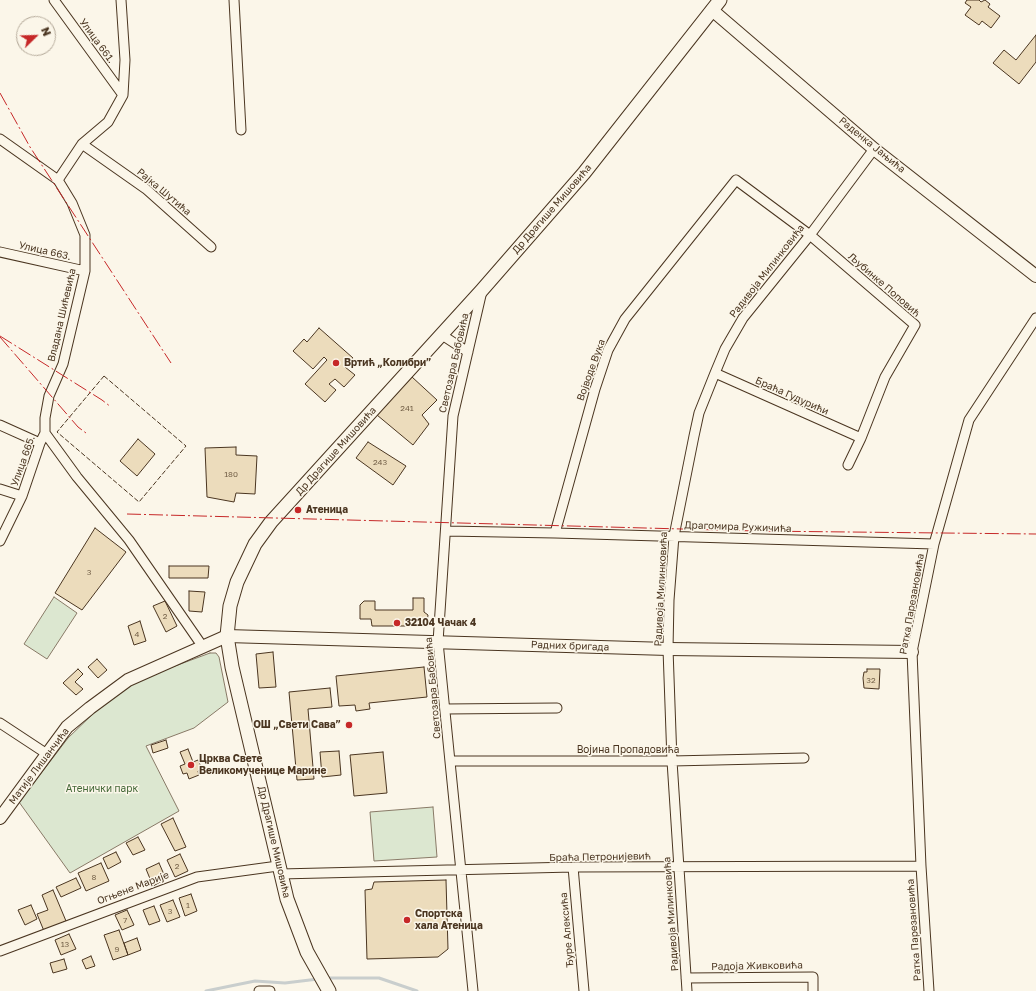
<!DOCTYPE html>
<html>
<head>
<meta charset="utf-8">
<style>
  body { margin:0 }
  #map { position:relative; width:1036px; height:991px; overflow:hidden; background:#fbf6e9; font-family:"Golos Text",sans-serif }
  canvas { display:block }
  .north { position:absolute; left:16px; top:16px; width:40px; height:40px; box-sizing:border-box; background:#fbf6e9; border:1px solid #b4a999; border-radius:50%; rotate:67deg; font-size:11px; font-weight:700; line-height:16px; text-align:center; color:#4a3520 }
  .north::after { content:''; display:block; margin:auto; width:14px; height:18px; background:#c62828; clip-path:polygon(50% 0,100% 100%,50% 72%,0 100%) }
</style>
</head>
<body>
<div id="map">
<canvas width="1036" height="991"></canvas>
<div class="north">N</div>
</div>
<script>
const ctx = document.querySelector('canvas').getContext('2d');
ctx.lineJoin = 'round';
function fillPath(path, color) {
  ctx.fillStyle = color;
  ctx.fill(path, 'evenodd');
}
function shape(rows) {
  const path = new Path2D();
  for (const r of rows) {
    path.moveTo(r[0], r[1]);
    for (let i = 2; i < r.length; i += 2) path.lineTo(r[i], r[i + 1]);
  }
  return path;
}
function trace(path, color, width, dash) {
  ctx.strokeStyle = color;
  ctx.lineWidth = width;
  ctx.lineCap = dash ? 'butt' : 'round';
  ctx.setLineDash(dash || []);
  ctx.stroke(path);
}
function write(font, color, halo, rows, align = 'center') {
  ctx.font = font + ' "Golos Text",sans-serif';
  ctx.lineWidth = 3;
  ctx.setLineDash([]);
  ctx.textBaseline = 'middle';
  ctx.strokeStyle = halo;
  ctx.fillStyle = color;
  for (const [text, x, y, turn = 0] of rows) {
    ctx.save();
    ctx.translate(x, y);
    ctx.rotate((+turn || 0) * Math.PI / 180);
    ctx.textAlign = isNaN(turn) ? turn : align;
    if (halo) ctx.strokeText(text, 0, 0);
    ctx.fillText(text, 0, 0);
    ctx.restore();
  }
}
const green = shape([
  [54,597,77,613,47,659,24,644,54,597],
  [210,653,216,653,219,657,228,702,194,728,146,746,179,811,70,873,19,802,68,738,98,709,140,679,210,653],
  [433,807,437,857,374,861,370,812,433,807]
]);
fillPath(green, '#dce7d0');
trace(green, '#887966', 1);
trace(shape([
  [325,978,379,978,417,991],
  [206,991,255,981,285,983,318,979]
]), '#c9cecd', 3);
const building = shape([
  [967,0,979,0,981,2,985,0,990,4,988,7,1000,16,991,28,982,21,979,25,965,15,971,7,965,3,967,0],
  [1036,35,1036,62,1019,84,993,63,1004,50,1016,60,1036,35],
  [319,328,353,358,345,367,355,375,344,387,335,379,329,384,336,390,325,402,305,384,327,360,324,357,313,369,293,351,304,339,307,342,319,328],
  [412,377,437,400,422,415,429,424,413,445,377,415,412,377],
  [138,439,155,454,137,476,120,461,138,439],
  [368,442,406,466,393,485,356,458,368,442],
  [236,447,236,455,257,456,255,494,236,493,234,502,207,497,205,448,236,447],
  [95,528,126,552,82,610,55,593,95,528],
  [169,566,209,566,208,578,169,578,169,566],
  [189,591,205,592,202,612,189,611,189,591],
  [413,598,424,598,424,612,428,615,427,622,423,626,372,626,371,619,360,619,360,605,364,601,375,601,375,610,413,610,413,598],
  [165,601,177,626,166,632,153,606,165,601],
  [140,621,146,641,134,645,128,626,140,621],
  [273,652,276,687,259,688,256,654,273,652],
  [97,659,107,670,98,678,88,667,97,659],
  [424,667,427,697,369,703,370,709,356,711,355,705,339,706,336,676,424,667],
  [78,669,83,674,75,682,83,689,76,695,63,683,78,669],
  [867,669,880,669,879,689,864,688,863,678,864,672,867,672,867,669],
  [330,688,332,707,308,709,314,779,297,780,289,692,330,688],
  [166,740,168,748,153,753,151,745,166,740],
  [188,749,193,762,198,760,202,769,198,771,199,775,189,779,187,773,183,774,180,766,185,764,180,752,188,749],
  [339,751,341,775,322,777,320,752,339,751],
  [383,752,387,793,354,796,350,755,383,752],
  [173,818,186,847,175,851,161,824,173,818],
  [138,837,145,850,133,855,126,843,138,837],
  [116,852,121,862,108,869,103,858,116,852],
  [180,854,188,871,175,877,167,860,180,854],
  [101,863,109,881,86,891,78,873,101,863],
  [159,863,166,879,153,886,146,869,159,863],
  [76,878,81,888,61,897,56,887,76,878],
  [446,880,448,949,438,957,367,959,365,890,372,889,374,882,446,880],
  [53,890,66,921,44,931,37,914,48,910,42,895,53,890],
  [191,894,197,911,185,916,179,898,191,894],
  [173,900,180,917,167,922,160,905,173,900],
  [31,905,37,919,25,925,18,910,31,905],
  [154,906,160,921,149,925,143,910,154,906],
  [127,910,134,925,122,930,115,915,127,910],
  [119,930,128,955,113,960,104,935,119,930],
  [69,934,76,949,61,955,55,940,69,934],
  [137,938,141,950,128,955,124,943,137,938],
  [91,956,95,966,86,969,82,960,91,956],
  [64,959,67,969,53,973,50,963,64,959]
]);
fillPath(building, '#ecdcbc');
trace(building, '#4a3520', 1);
const minor = shape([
  [54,0,123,95],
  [234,0,241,130],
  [0,139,58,180,72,203,85,235,85,271,63,364,49,396,45,418,45,433,77,477,129,540,203,647],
  [82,144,146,189,211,247],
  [58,180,82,144,108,122,123,95,125,60,121,0],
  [0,252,85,271],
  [442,335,468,352],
  [715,373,861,438],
  [0,425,40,443],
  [0,489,22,496],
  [446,531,555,533,934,544],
  [555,533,595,389,608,350,625,319,736,180,810,235,915,325,885,377,861,438,848,465],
  [0,541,22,496,40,443,45,433],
  [445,709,557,708],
  [0,723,47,754],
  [451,761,672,761,804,758],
  [573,867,584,991],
  [280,874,573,867,921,866],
  [0,951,197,877,278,866],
  [686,978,813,977,813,991],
  [259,991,270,991],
  [473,991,438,642,453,416,482,291],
  [687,991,672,761,668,649,669,600,674,536,694,436,699,413,715,373,725,349,743,318,810,235,874,149],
  [929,991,921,866,912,652,934,544,969,420,1036,318]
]);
const tertiary = shape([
  [712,10,874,149,1036,276],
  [0,818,67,727,90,708,128,680,227,636,668,649,912,652]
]);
const secondary = shape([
  [329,991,307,952,287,899,232,667,227,636,230,606,237,582,255,544,271,522,482,290,584,173,720,0]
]);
trace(minor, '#4a3520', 11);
trace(tertiary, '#4a3520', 14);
trace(secondary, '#4a3520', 15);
trace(minor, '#fbf6e9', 9);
trace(tertiary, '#fbf6e9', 12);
trace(secondary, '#fbf6e9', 13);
trace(shape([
  [104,376,186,446,139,502,57,432,104,376]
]), '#4a3520', 1, [5, 2]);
trace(shape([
  [0,93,30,147,171,363],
  [0,336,102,400,111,407],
  [0,337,78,427,86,433],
  [127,514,756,531,1036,534]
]), '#c62828', 1, [14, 3, 2, 3]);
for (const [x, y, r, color] of [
  [336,363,4,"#c62828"],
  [298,510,4,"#c62828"],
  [397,623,4,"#c62828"],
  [349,725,4,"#c62828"],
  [191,765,4,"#c62828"],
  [407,920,4,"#c62828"]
]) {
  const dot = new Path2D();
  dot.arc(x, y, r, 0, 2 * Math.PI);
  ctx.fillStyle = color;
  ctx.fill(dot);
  trace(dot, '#fbf6e9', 1.5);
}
write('8px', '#725f47', null, [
  ["241",407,408],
  ["243",380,462],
  ["180",231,474],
  ["3",89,572],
  ["2",165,616],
  ["4",137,634],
  ["32",871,680],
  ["2",177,866],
  ["8",94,877],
  ["1",188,905],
  ["3",170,911],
  ["7",125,920],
  ["13",65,944],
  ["9",117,949]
]);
write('10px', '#4a3520', '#fbf6e9', [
  ["Улица 661.",97,41,54],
  ["Раденка Јањића",872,145,39],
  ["Рајка Шутића",164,192,40],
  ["Др Драгише Мишовића",552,209,-49],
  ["Улица 663.",45,251,13],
  ["Радивоја Милинковића",767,271,-52],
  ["Љубинке Поповић",884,285,41],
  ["Владана Шићевића",62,315,-77],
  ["Светозара Бабовића",454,363,-77],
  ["Војводе Вука",591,370,-70],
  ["Браћа Гудурићи",792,396,24],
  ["Др Драгише Мишовића",336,451,-48],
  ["Улица 665.",23,461,-70],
  ["Драгомира Ружичића",738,527,2],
  ["Радивоја Милинковића",661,589,-87],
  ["Ратка Парезановића",912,604,-80],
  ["Радних бригада",570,646,2],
  ["Светозара Бабовића",433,688,-95],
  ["Војина Пропадовића",628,750],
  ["Матије Лишанчића",39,766,-53],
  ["Др Драгише Мишовића",274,842,77],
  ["Браћа Петронијевић",600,857,-1],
  ["Огњене Марије",133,888,-21],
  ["Радивоја Милинковића",671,914,-94],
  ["Ђуре Алексића",567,930,-95],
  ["Ратка Парезановића",914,930,-94],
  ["Радоја Живковића",757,966,-1]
]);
write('bold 10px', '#4a3520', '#fbf6e9', [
  ["Вртић „Колибри”",344,363],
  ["Атеница",306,510],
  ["32104 Чачак 4",405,623],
  ["ОШ „Свети Сава”",341,725,"right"],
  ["Црква Свете",199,759],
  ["Великомученице Марине",199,771],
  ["Спортска",415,914],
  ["хала Атеница",415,926]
], 'left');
write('10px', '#436837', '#fbf6e9', [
  ["Атенички парк",102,789]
]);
</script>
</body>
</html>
